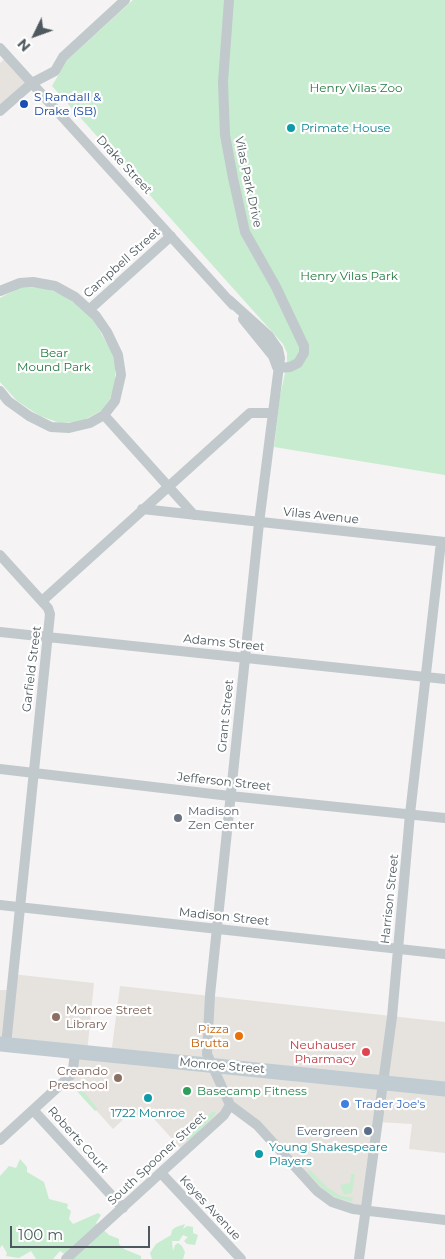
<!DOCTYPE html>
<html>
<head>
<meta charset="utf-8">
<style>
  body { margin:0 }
  #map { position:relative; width:445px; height:1259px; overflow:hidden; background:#f5f3f3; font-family:Montserrat,sans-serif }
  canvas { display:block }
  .north { position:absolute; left:10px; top:10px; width:50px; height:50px; -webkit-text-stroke:4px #fff; paint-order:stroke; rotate:228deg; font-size:14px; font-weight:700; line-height:20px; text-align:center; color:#4d595e }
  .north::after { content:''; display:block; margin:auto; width:18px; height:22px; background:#4d595e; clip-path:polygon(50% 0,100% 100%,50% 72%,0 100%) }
  .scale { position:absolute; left:10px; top:1226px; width:140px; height:22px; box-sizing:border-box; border:2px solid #4d595e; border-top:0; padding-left:6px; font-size:15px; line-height:18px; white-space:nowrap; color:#4d595e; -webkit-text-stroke:4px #fff; paint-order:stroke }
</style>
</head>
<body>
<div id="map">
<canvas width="445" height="1259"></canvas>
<div class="north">N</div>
<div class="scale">100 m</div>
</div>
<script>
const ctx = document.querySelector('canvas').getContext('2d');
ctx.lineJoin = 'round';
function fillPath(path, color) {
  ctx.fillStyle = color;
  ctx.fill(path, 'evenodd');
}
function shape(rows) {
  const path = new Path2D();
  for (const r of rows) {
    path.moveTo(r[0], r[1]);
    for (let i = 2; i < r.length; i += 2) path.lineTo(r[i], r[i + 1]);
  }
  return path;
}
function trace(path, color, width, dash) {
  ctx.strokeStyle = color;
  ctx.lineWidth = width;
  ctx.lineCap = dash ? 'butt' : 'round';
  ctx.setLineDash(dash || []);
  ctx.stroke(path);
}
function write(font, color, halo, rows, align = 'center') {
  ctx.font = font + ' Montserrat,sans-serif';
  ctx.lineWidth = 4.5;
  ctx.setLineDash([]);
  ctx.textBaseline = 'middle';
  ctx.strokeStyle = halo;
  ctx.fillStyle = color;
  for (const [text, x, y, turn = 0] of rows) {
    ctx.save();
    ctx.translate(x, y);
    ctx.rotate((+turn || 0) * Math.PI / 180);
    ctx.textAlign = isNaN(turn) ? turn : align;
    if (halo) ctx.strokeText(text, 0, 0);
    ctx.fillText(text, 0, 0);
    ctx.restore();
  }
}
fillPath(shape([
  [8,56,32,83,0,111,0,63],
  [12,974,94,983,87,1053,111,1055,120,986,445,1022,445,1153,409,1149,412,1124,378,1122,366,1210,336,1204,230,1105,184,1152,154,1119,127,1116,113,1129,68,1079,75,1052,0,1044,0,990,10,990]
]), '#e6e3df');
fillPath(shape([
  [133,0,445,0,445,475,274,447,280,396,287,364,287,353,283,344,52,86,67,60],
  [42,287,63,295,82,308,94,321,112,352,115,366,115,384,110,399,102,410,81,422,60,423,40,416,17,401,0,382,0,298,19,288],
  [78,1085,98,1109,95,1111,74,1088],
  [213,1111,216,1113,214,1116,190,1140,185,1138],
  [20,1159,27,1167,27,1172,44,1182,49,1199,68,1204,67,1208,71,1211,69,1219,73,1224,98,1213,101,1215,96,1223,109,1235,119,1239,119,1244,124,1249,141,1256,141,1259,71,1259,60,1251,53,1259,36,1259,31,1251,19,1258,6,1256,7,1253,2,1245,0,1248,0,1176,9,1166,16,1168],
  [310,1170,328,1188,341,1196,353,1198,352,1202,337,1198,325,1191,307,1172],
  [351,1174,355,1174,352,1193,344,1195,340,1185,350,1183],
  [185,1224,183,1229,187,1226,193,1227,193,1233,198,1235,195,1245,187,1244,184,1241,188,1237,183,1235,179,1241,172,1241,173,1251,175,1245,178,1243,182,1246,185,1252,183,1259,152,1259,150,1253,156,1244,171,1235,172,1230,176,1227]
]), '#c8ecd0');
trace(shape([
  [229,0,223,82,225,135,233,178,245,232,276,287,304,346,304,353,298,363,290,367,278,368],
  [0,48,233,305],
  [0,111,32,83,55,71,63,57,125,0],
  [0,291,20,283,33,282,55,286,75,297,96,316,107,332,118,355,121,375,115,401,104,415,90,423,69,428,51,427,29,416,8,401,0,391],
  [90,309,171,236],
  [243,319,273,356,277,367],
  [104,415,194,515],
  [142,509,445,542],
  [0,555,48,608,50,614,6,1045],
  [42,601,250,413,272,413],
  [0,632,445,679],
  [0,769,230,796,445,818],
  [0,905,445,954],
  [230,1105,257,1125,317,1191,332,1202,353,1209,445,1220],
  [34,1111,123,1208],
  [0,1140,70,1076,73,1070,75,1052],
  [161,1173,241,1259],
  [66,1259,224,1115,230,1105,207,1054,210,995,259,523,280,358,278,349,269,336,229,300],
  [359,1259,392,1017,410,814,441,542]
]), '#c1c9cd', 10);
trace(shape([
  [0,1044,445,1089]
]), '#c1ccd2', 15);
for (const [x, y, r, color] of [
  [24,104,5,"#1a4fb4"],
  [291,128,5,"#0f9aa8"],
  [178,818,5,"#6b7280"],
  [56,1017,5,"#8d6e63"],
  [239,1036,5,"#e8710a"],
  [366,1052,5,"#e0444e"],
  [118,1078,5,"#8d6e63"],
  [187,1091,5,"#2e9e5b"],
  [148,1098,5,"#0f9aa8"],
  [345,1104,5,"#3f7fe0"],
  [368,1131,5,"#5c6f8a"],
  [259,1154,5,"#0f9aa8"]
]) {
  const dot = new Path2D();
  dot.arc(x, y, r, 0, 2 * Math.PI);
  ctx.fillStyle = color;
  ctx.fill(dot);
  trace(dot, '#fff', 2);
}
write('12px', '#247940', '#fff', [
  ["Henry Vilas Zoo",356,88],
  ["Henry Vilas Park",349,276],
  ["Bear",54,353],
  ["Mound Park",54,367]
]);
write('12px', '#164399', '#fff', [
  ["S Randall &",34,97],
  ["Drake (SB)",34,111]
], 'left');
write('12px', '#0d838f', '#fff', [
  ["Primate House",301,128],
  ["1722 Monroe",148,1113,"center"],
  ["Young Shakespeare",269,1147],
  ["Players",269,1161]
], 'left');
write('12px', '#4d595e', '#fff', [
  ["Drake Street",124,165,47],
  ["Vilas Park Drive",248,182,78],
  ["Campbell Street",122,263,-42],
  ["Vilas Avenue",321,516,6],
  ["Adams Street",224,643,6],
  ["Garfield Street",32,669,-83],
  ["Grant Street",226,716,-84],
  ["Jefferson Street",224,782,6],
  ["Harrison Street",390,899,-84],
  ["Madison Street",224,917,6],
  ["Monroe Street",222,1066,5],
  ["Roberts Court",78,1140,48],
  ["South Spooner Street",157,1159,-43],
  ["Keyes Avenue",210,1208,47]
]);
write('12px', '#5b616d', '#fff', [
  ["Madison",188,811],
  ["Zen Center",188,825]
], 'left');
write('12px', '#785e54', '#fff', [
  ["Monroe Street",66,1010],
  ["Library",66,1024],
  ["Creando",108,1071,"right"],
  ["Preschool",108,1085,"right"]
], 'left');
write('12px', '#c56008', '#fff', [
  ["Pizza",229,1029],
  ["Brutta",229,1043]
], 'right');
write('12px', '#be3a42', '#fff', [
  ["Neuhauser",356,1045],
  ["Pharmacy",356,1059]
], 'right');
write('12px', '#27864d', '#fff', [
  ["Basecamp Fitness",197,1091]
], 'left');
write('12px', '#366cbe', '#fff', [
  ["Trader Joe's",355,1104]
], 'left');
write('12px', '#4e5e75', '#fff', [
  ["Evergreen",358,1131]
], 'right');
</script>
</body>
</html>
